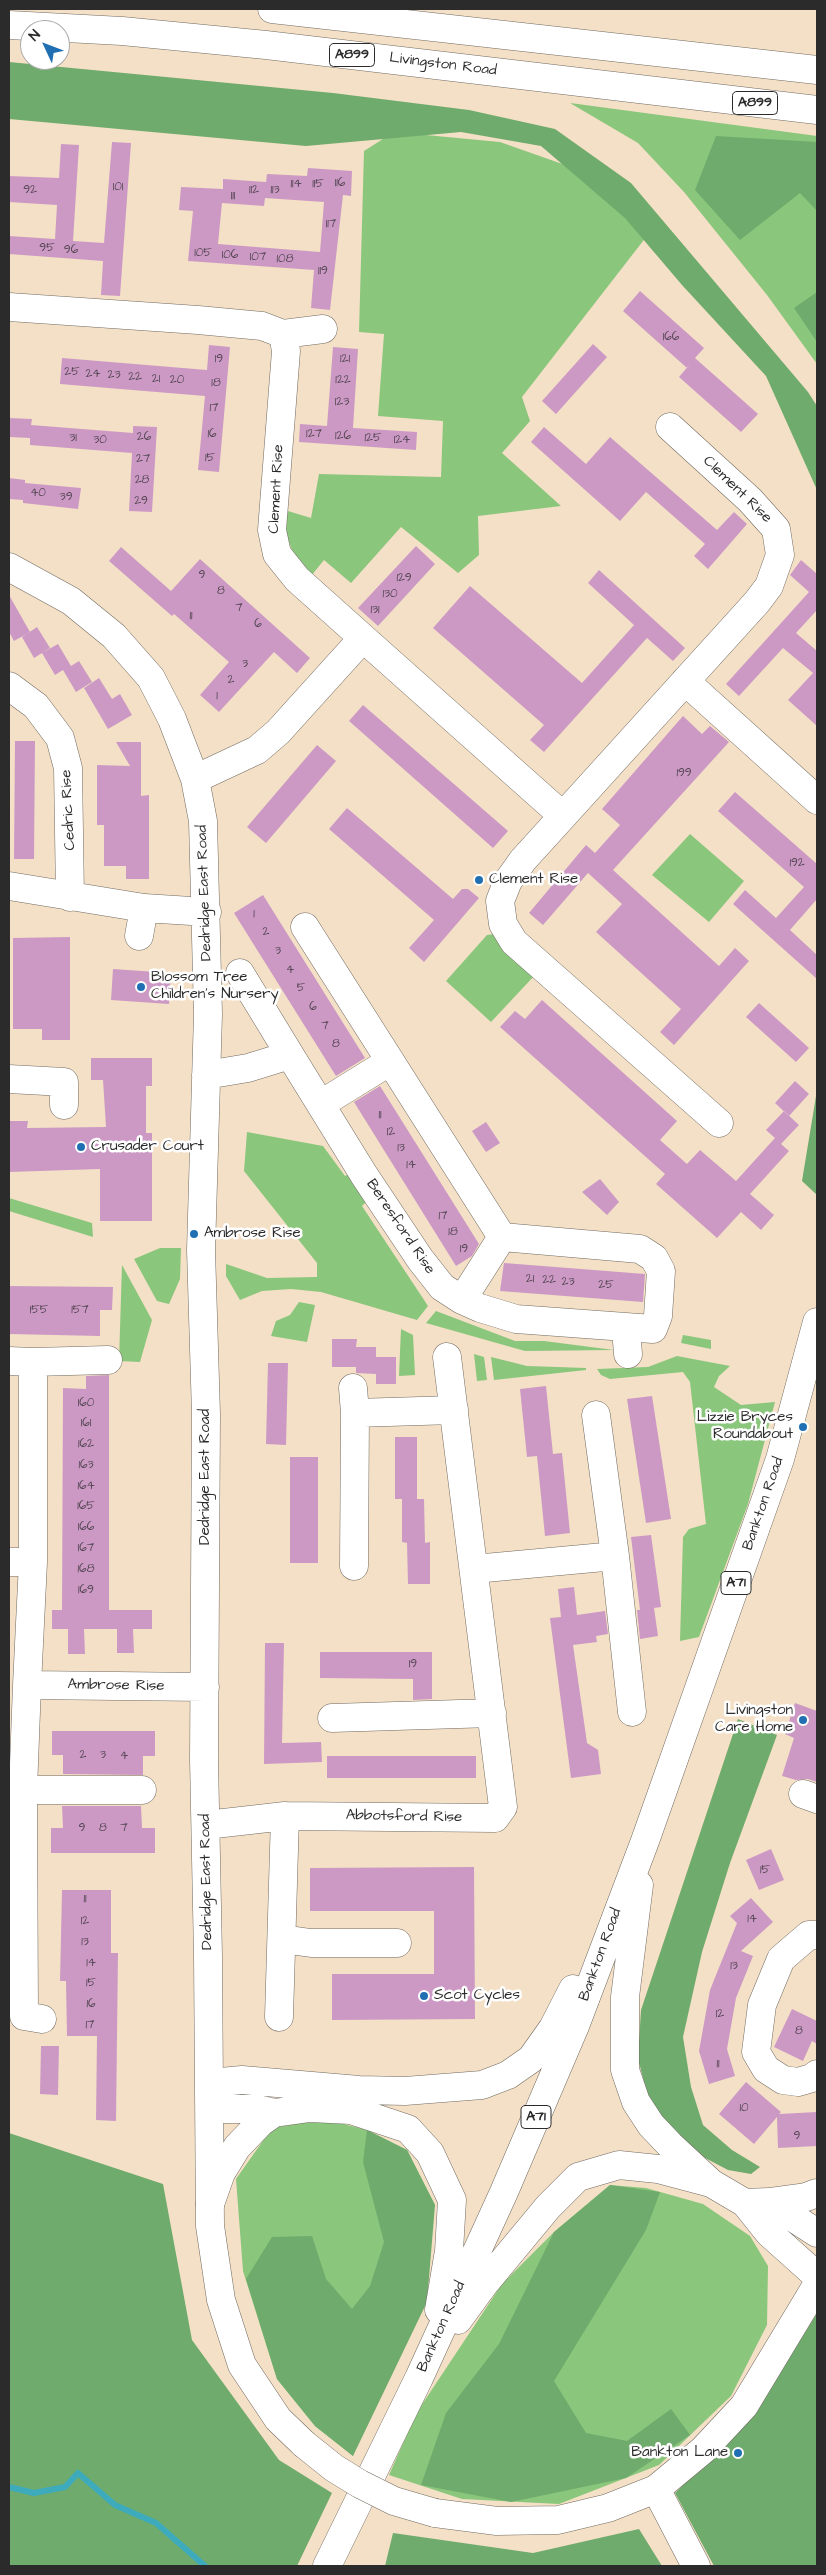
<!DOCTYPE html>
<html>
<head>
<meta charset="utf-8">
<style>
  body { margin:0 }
  #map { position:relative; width:826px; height:2575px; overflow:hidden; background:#f4e0c6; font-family:"Architects Daughter",sans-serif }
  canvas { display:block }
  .frame { position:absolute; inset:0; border:10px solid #2b2b2b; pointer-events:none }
  .north { position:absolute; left:20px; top:20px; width:50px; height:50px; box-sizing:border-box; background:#fff; border:1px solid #aaa; border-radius:50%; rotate:313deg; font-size:14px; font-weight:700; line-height:20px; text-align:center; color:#2b2b2b }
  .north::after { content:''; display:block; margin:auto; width:18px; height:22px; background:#1f6fb2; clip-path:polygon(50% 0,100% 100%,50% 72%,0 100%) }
</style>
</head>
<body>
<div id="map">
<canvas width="826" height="2575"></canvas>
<div class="frame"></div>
<div class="north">N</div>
</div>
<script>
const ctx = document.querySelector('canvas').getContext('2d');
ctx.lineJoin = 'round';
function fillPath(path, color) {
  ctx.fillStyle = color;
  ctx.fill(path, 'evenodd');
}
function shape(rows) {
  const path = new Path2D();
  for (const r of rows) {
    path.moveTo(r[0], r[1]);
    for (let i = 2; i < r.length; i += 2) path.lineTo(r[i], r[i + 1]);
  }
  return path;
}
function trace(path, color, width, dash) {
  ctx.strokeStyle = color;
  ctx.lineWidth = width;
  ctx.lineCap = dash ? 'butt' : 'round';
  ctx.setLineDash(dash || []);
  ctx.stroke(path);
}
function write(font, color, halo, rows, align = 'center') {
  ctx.font = font + ' "Architects Daughter",sans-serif';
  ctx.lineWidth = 5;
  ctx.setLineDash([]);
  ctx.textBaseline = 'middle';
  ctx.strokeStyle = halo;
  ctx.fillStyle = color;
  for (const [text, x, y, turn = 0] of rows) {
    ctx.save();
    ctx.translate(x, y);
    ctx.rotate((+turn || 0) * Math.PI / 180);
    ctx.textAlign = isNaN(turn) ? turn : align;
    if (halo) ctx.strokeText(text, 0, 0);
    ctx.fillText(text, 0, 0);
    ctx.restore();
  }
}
fillPath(shape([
  [570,103,817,136,817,364,767,295,684,192,638,143],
  [394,132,500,142,568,166,650,232,522,397,530,421,502,453,561,506,478,516,479,555,458,573,401,527,351,583,324,560,311,576,296,561,284,528,288,511,311,518,319,474,441,477,443,421,378,416,384,334,359,332,364,151],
  [690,834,744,881,709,922,652,875],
  [495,934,535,975,491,1022,446,981,487,935],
  [247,1132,323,1146,345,1176,353,1171,368,1200,362,1206,428,1306,417,1320,321,1292,291,1289,262,1291,240,1300,226,1276,226,1264,267,1278,317,1277,317,1263,244,1171],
  [9,1198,92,1223,93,1237,9,1211],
  [160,1248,181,1248,180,1279,169,1304,157,1301,134,1259],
  [122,1265,152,1320,140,1362,119,1361],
  [299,1302,315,1305,307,1342,271,1336,276,1321,290,1315],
  [436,1311,515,1341,544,1341,614,1350,525,1351,426,1323],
  [401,1329,413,1335,415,1375,399,1376],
  [683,1335,711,1340,711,1349,681,1343],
  [474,1354,484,1357,487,1380,477,1381],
  [677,1356,730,1366,719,1376,714,1387,741,1405,775,1402,748,1504,699,1637,680,1641,683,1537,689,1529,706,1524,690,1382,683,1372,610,1379,601,1375,597,1369,648,1367],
  [491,1357,527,1366,586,1368,586,1370,494,1380],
  [324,2119,367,2130,407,2150,435,2205,353,2456,315,2426,277,2379,243,2271,236,2179,272,2128],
  [610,2185,646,2188,703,2204,750,2236,768,2266,767,2325,731,2396,659,2465,559,2504,462,2499,389,2475,417,2412,502,2284,554,2232]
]), '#8ac67c');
fillPath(shape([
  [9,62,333,93,469,110,555,129,631,183,808,392,817,406,817,490,766,376,682,285,625,218,541,146,461,132,306,146,9,119],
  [716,136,817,142,817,211,800,193,740,240,695,190],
  [817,292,817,342,794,308],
  [817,1090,817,1195,802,1181],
  [738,1719,777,1735,730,1863,702,1952,683,2037,691,2087,703,2125,732,2150,760,2167,751,2174,728,2170,690,2150,650,2104,638,2059,641,2010],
  [367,2130,407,2150,435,2205,427,2302,353,2456,315,2426,277,2379,246,2279,272,2237,312,2236,326,2279,352,2309,370,2286,384,2242,363,2162],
  [9,2133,163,2184,192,2340,279,2460,332,2493,297,2566,9,2566],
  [610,2185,660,2192,646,2230,554,2381,586,2433,627,2441,671,2409,690,2435,626,2478,511,2502,421,2485,446,2413,499,2344,554,2232],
  [817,2313,817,2566,714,2566,675,2493,753,2416],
  [639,2529,662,2566,385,2566,393,2533,533,2553]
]), '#6fab6c');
trace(shape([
  [9,2487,34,2493,65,2487,78,2473,115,2505,156,2523,205,2566]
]), '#3eabbd', 6);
fillPath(shape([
  [112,142,131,143,120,296,101,295,103,261,9,254,9,236,55,239,57,205,9,202,9,176,59,178,61,144,79,145,73,241,104,243],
  [308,168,352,171,351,196,343,195,330,310,311,308,314,270,188,261,193,211,179,210,181,187,223,189,223,179,266,182,267,174,307,176],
  [265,198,324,202,320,252,218,244,222,203,264,206],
  [640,291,704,348,695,358,758,414,741,432,679,377,690,364,687,368,623,311],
  [593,344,607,357,556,414,542,401],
  [209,345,230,347,219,472,198,470,205,396,60,384,62,358,207,370],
  [333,347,358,349,353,428,417,432,416,450,299,442,300,424,327,426],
  [9,418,32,419,31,425,133,433,133,426,157,427,152,512,129,511,132,453,30,445,30,438,9,437],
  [544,427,586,464,610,437,717,530,734,512,747,524,708,569,694,556,705,544,646,492,620,521,531,442],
  [9,478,25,480,25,483,81,488,78,509,23,503,23,500,9,499],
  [416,546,435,564,378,626,358,608],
  [121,547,171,591,200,559,310,658,297,673,274,652,219,712,200,695,229,662,174,614,172,616,109,561],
  [801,560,817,574,817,610,796,633,817,651,817,726,788,700,813,673,783,648,739,696,726,684,809,592,790,575],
  [599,570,685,648,673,661,647,638,544,752,530,740,544,725,433,628,470,586,582,683,634,625,588,583],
  [9,595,30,632,14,641,9,632],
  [37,627,50,648,34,658,22,637],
  [58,644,71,666,79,661,92,682,76,692,63,670,55,675,42,653],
  [99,678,112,699,120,694,132,715,108,729,84,688],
  [363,705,508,831,493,848,349,721],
  [683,716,702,734,710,726,729,742,613,870,719,966,735,948,749,961,674,1045,660,1032,681,1009,596,932,622,904,588,873,543,925,529,913,586,845,595,853,620,825,602,809],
  [15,741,35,741,34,859,14,859],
  [116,742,141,742,141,796,149,795,149,879,126,879,126,866,104,866,104,825,97,825,97,765,130,766],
  [317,745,336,761,266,843,247,827],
  [735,792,817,864,817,899,790,930,817,955,817,979,733,904,745,890,776,918,804,887,718,811],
  [347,808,453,899,462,889,468,889,479,898,424,962,409,948,434,920,329,829],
  [263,895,365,1058,336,1076,234,913],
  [70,937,70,1040,42,1040,42,1029,13,1029,13,938],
  [113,969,171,973,169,1004,111,1000],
  [542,1000,677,1121,660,1140,687,1164,700,1150,736,1181,775,1138,766,1130,784,1111,799,1125,781,1144,789,1151,750,1194,774,1215,761,1230,741,1212,717,1238,656,1184,665,1174,500,1027,515,1011,525,1019],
  [759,1003,809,1048,796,1062,746,1017],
  [91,1058,152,1058,152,1086,146,1086,146,1133,152,1133,152,1221,100,1221,100,1169,9,1172,9,1121,28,1121,27,1128,106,1127,103,1080,91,1080],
  [795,1081,809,1094,789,1116,775,1103],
  [380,1086,479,1244,472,1256,456,1266,354,1102],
  [486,1122,500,1143,486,1152,472,1131],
  [600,1179,619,1202,607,1215,582,1192],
  [504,1263,645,1274,643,1302,500,1291],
  [9,1286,113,1287,112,1310,100,1310,100,1336,9,1334],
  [332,1339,357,1339,356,1347,376,1347,376,1357,396,1357,396,1384,376,1384,376,1374,356,1373,356,1367,332,1367],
  [268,1363,288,1363,286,1445,266,1444],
  [109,1375,109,1610,152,1610,152,1629,133,1629,134,1653,117,1653,117,1629,84,1629,85,1654,68,1654,68,1629,52,1629,52,1610,62,1610,63,1388,86,1389,86,1376],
  [546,1386,553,1454,562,1453,570,1533,545,1536,537,1456,527,1457,520,1389],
  [652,1396,671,1519,646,1523,627,1399],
  [395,1437,417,1437,417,1499,424,1499,425,1543,430,1542,430,1584,408,1584,407,1543,402,1542,402,1499,395,1499],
  [290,1457,318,1457,318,1563,290,1563],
  [651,1535,661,1607,654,1608,658,1636,640,1639,637,1610,640,1610,631,1537],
  [574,1587,577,1615,605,1611,608,1634,596,1636,597,1642,573,1645,587,1743,598,1750,601,1774,571,1778,550,1618,561,1617,558,1589],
  [265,1643,284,1643,282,1743,321,1742,322,1762,264,1764],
  [320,1652,432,1652,432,1699,413,1700,413,1679,320,1678],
  [795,1703,817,1711,817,1782,808,1779,796,1780,782,1776,794,1738,785,1734],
  [52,1731,155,1731,155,1756,143,1756,143,1775,63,1774,63,1755,52,1755],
  [327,1756,476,1756,476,1778,327,1778],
  [62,1806,141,1806,142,1828,155,1828,155,1853,51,1853,51,1828,63,1828],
  [771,1849,784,1880,759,1890,746,1860],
  [474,1867,475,2019,332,2020,332,1974,434,1974,434,1911,310,1911,310,1868],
  [62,1890,111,1890,111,1953,118,1953,116,2121,96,2120,97,2036,67,2036,66,1981,60,1981],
  [751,1898,773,1922,741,1951,753,1956,736,1998,727,2049,735,2076,709,2084,699,2051,710,1990,737,1923,730,1916],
  [792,2009,817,2021,817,2044,812,2041,803,2061,774,2047],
  [41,2046,59,2046,58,2095,40,2094],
  [746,2082,781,2112,779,2114,817,2112,817,2146,778,2148,777,2117,754,2144,719,2114]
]), '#cc99c5');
const minor = shape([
  [9,307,198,320,262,326,283,334,286,351,272,530,277,554,297,579,363,638,278,732,257,750,195,779],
  [283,334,323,329],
  [9,567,71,601,114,636,151,678,172,719,195,779,203,821,208,1014,201,1250,206,1414,204,1759,208,1956,210,2226,221,2300,242,2365,278,2419,304,2444],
  [363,638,563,816,757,602,769,586,780,555,776,529,750,500,670,427],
  [685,681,817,800],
  [9,686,36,706,60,738,68,768,70,897],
  [563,816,523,860,508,881,500,901,503,924,514,942,719,1123],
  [9,886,144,908,207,912],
  [139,936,144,908],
  [290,1055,364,1175,420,1259,442,1287,462,1300,480,1308,516,1319,653,1329,658,1316,661,1271,654,1258,640,1249,502,1237,305,927],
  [206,1075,248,1068,290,1055,240,973],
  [9,1079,64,1082,64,1105],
  [321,1104,389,1062],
  [462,1300,502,1237],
  [626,1329,628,1354],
  [9,1361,33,1362,33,1562,27,1685],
  [33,1362,108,1360],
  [353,1388,355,1413],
  [615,1556,632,1712],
  [9,1562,33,1562],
  [354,1566,355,1413,454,1410],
  [474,1569,615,1556,596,1415],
  [332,1718,492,1713],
  [23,1790,142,1790],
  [803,1794,817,1799],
  [206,1825,285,1816,495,1818,503,1807,447,1357],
  [817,1935,809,1935,781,1959,762,2005,756,2052,766,2069,783,2080,798,2082,812,2078,817,2074],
  [282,1939,311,1943,397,1943],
  [279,2017,285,1816],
  [42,2019,24,2016,23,1790,27,1685,205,1687],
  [656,2489,696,2566],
  [435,2513,497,2521,558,2520,608,2508,656,2489,703,2450,744,2406,817,2285]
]);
const major = shape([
  [272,9,817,70],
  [9,25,122,31,266,45,817,110],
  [639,1885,625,1997,625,2070,636,2102,651,2125,670,2145,711,2183,745,2203,769,2233,817,2276],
  [210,2083,242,2080,359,2090,405,2091,482,2085,508,2075,531,2059,553,2028,573,1989],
  [210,2109,257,2109,274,2113,310,2108,351,2110,408,2129,430,2153,452,2200,449,2251,439,2310],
  [769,2202,806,2197,817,2193],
  [745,2203,769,2202,817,2233],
  [210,2204,221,2173,237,2147,261,2122,274,2113],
  [458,2320,485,2283,548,2207,578,2177,619,2165,658,2169,707,2182],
  [327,2566,419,2378,504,2192,575,2026,645,1841,780,1459,817,1322]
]);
trace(minor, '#716a61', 29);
trace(major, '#716a61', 29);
trace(minor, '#fff', 28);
trace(major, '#fff', 28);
const minorBridge = shape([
  [304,2444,334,2468,360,2484,394,2501,435,2513]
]);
trace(minorBridge, '#716a61', 29, []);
trace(minorBridge, '#fff', 28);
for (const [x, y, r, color] of [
  [479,880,5,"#1f6fb2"],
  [141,987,5,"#1f6fb2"],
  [81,1147,5,"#1f6fb2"],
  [194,1234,5,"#1f6fb2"],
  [803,1427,5,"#1f6fb2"],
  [803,1720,5,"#1f6fb2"],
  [424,1996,5,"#1f6fb2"],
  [738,2453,5,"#1f6fb2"]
]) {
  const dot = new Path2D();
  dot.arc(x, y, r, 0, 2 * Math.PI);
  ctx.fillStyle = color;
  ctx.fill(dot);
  trace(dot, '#fff', 2);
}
write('12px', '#534652', null, [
  ["116",340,183],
  ["114",296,184],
  ["115",318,184],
  ["101",118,187],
  ["92",30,190],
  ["112",254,190],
  ["113",275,190],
  ["111",233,196],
  ["117",331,224],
  ["95",47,248],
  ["96",71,250],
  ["105",203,253],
  ["106",230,255],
  ["107",258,257],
  ["108",285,259],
  ["119",323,271],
  ["166",671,337],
  ["19",219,359],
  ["121",345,359],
  ["25",72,372],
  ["24",93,374],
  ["23",114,375],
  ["22",135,377],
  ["21",156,379],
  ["20",177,380],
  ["122",343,380],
  ["18",216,383],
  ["123",342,402],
  ["17",214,408],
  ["16",212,434],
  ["127",314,434],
  ["126",343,436],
  ["26",144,437],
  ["31",73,438],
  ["125",373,438],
  ["30",100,440],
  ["124",402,440],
  ["15",210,458],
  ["27",143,459],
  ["28",142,480],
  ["40",38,493],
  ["39",66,497],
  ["29",141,501],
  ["9",202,575],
  ["129",404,578],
  ["8",221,591],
  ["130",390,594],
  ["7",239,608],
  ["131",375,610],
  ["11",191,616],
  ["6",258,624],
  ["3",245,664],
  ["2",231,680],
  ["1",217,696],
  ["199",684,773],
  ["192",797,863],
  ["1",254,914],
  ["2",266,932],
  ["3",278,951],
  ["4",290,970],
  ["5",301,988],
  ["6",313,1007],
  ["7",325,1026],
  ["8",336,1044],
  ["11",380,1115],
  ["12",391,1132],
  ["13",401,1148],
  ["14",411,1165],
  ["17",443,1216],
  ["18",453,1232],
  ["19",464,1249],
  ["21",530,1279],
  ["22",549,1280],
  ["23",568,1282],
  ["25",606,1285],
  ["155",39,1310],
  ["157",80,1310],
  ["160",86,1403],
  ["161",86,1423],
  ["162",86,1444],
  ["163",86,1465],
  ["164",86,1486],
  ["165",86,1506],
  ["166",86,1527],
  ["167",86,1548],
  ["168",86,1569],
  ["169",86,1590],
  ["19",413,1664],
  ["2",83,1755],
  ["3",103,1755],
  ["4",124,1756],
  ["9",82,1828],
  ["8",103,1828],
  ["7",124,1828],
  ["15",765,1870],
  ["11",85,1899],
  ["14",752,1919],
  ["12",85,1921],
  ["13",85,1942],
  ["14",91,1963],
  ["13",734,1966],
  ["15",91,1983],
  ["16",91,2004],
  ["12",720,2014],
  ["17",90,2025],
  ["8",799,2031],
  ["11",718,2064],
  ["10",744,2108],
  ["9",797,2136]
]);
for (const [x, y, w] of [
  [352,55,45],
  [755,103,45],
  [736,1583,30],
  [536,2117,30]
]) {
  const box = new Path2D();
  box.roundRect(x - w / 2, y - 11.5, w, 23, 4);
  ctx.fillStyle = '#fff';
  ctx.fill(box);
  trace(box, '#2b2b2b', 1);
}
write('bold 14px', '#2b2b2b', null, [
  ["A899",352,55],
  ["A899",755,103],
  ["A71",736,1583],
  ["A71",536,2117]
]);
write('15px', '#2b2b2b', '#fff', [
  ["Livingston Road",443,65,7],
  ["Clement Rise",277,489,-87],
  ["Clement Rise",737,490,44],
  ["Cedric Rise",69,810,-93],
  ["Dedridge East Road",205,893,-92],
  ["Beresford Rise",400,1227,56],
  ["Dedridge East Road",206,1477,-90],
  ["Bankton Road",764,1504,-71],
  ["Ambrose Rise",116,1686,1],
  ["Abbotsford Rise",404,1817,1],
  ["Dedridge East Road",207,1882,-91],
  ["Bankton Road",601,1955,-70],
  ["Bankton Road",442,2327,-66]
]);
write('15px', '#2b2b2b', '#fff', [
  ["Clement Rise",489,880],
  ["Blossom Tree",151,978],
  ["Children's Nursery",151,995],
  ["Crusader Court",91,1147],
  ["Ambrose Rise",204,1234],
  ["Lizzie Bryces",793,1418,"right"],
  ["Roundabout",793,1435,"right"],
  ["Livingston",793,1711,"right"],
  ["Care Home",793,1728,"right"],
  ["Scot Cycles",434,1996],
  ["Bankton Lane",728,2453,"right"]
], 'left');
</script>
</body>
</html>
